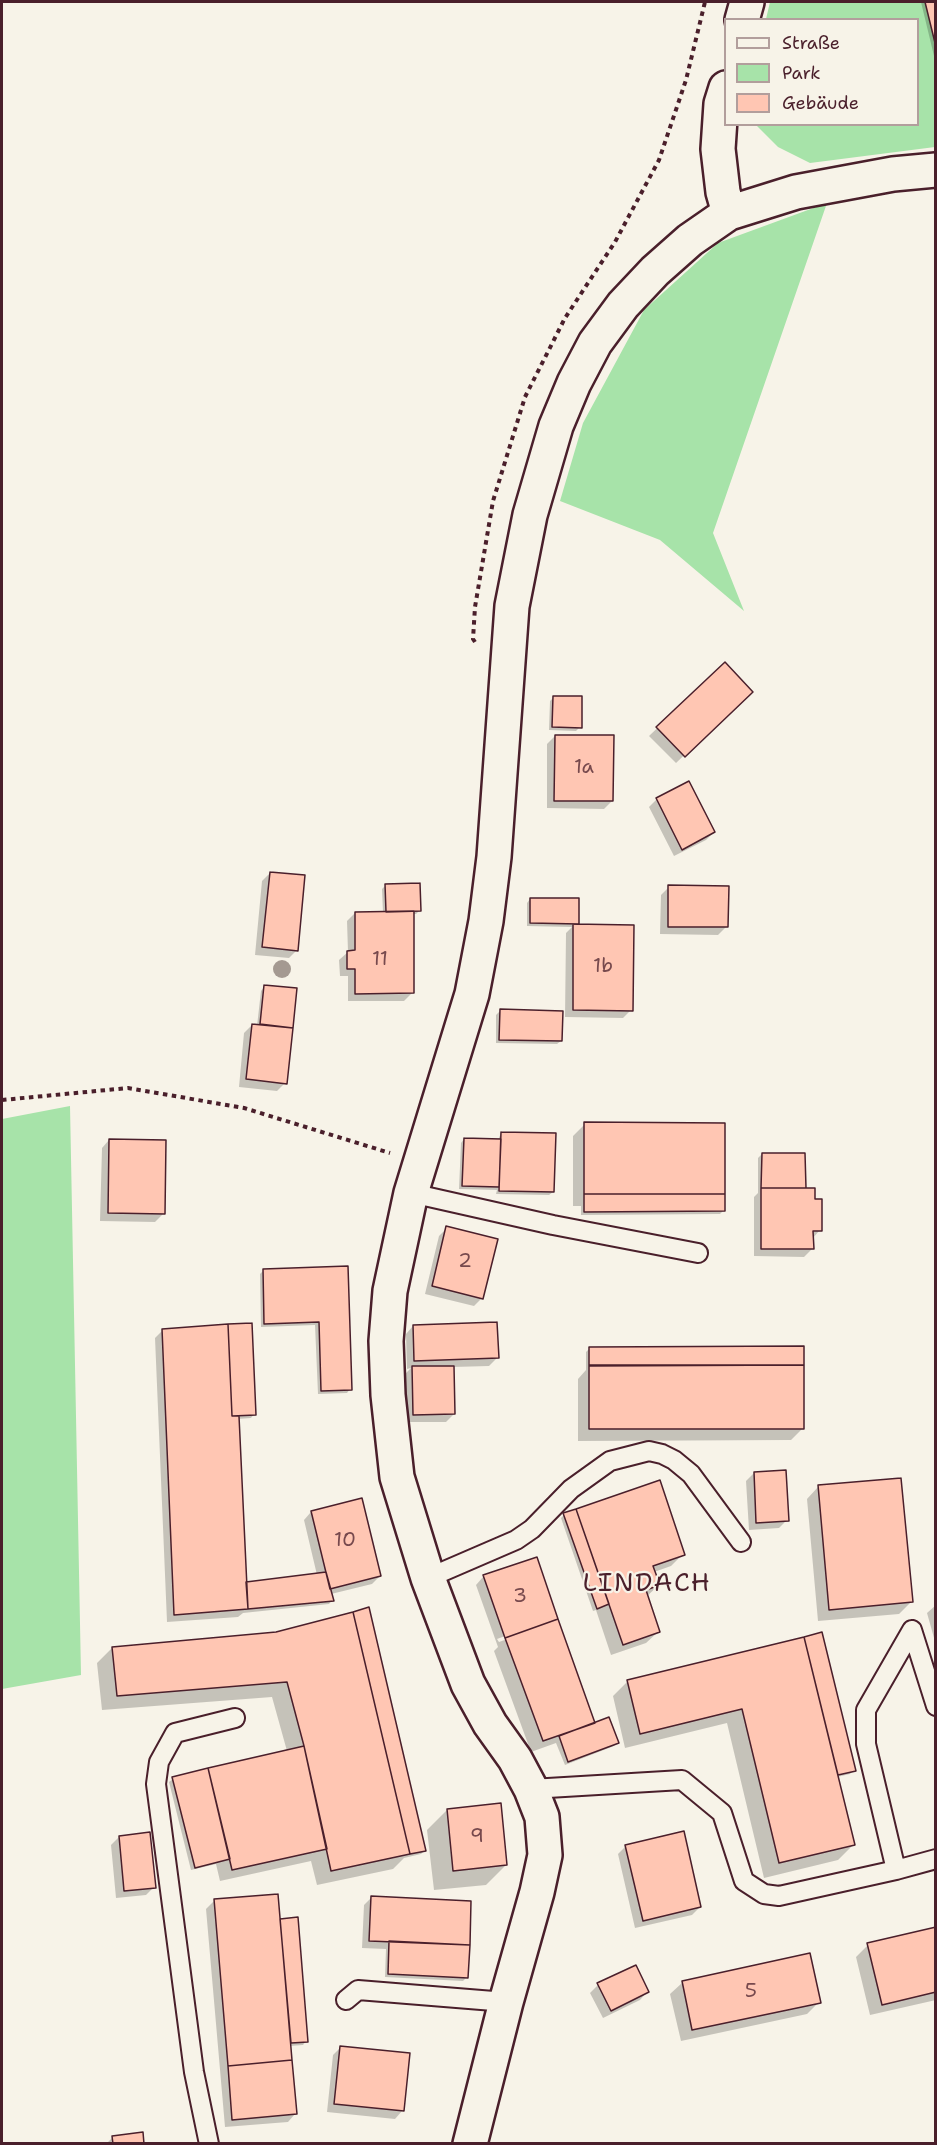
<!DOCTYPE html>
<html>
<head>
<meta charset="utf-8">
<style>
  body { margin:0 }
  #map { position:relative; width:937px; height:2145px; overflow:hidden; background:#f7f3e8; font-family:"Shantell Sans",sans-serif }
  canvas { display:block }
  .frame { position:absolute; inset:0; border:3px solid #4a1f2b; pointer-events:none }
  .legend { position:absolute; left:724px; top:18px; width:195px; height:108px; box-sizing:border-box; background:#f7f3e8; border:2px solid #b29e9c; margin:0; padding:8px 10px; list-style:none; font-size:18px; color:#4a1f2b }
  .legend li { display:flex; align-items:center; gap:12px; height:30px }
  .legend b { width:30px; border:2px solid #b29e9c }
</style>
</head>
<body>
<div id="map">
<canvas width="937" height="2145"></canvas>
<div class="frame"></div>
<ul class="legend">
<li><b style="height:8px;background:#f7f3e8"></b>Straße</li>
<li><b style="height:16px;background:#a7e3a9"></b>Park</li>
<li><b style="height:16px;background:#ffc6b3"></b>Gebäude</li>
</ul>
</div>
<script>
const ctx = document.querySelector('canvas').getContext('2d');
ctx.lineJoin = 'round';
function fillPath(path, color) {
  ctx.fillStyle = color;
  ctx.fill(path, 'evenodd');
}
function shape(rows) {
  const path = new Path2D();
  for (const r of rows) {
    path.moveTo(r[0], r[1]);
    for (let i = 2; i < r.length; i += 2) path.lineTo(r[i], r[i + 1]);
  }
  return path;
}
function trace(path, color, width, dash) {
  ctx.strokeStyle = color;
  ctx.lineWidth = width;
  ctx.lineCap = dash ? 'butt' : 'round';
  ctx.setLineDash(dash || []);
  ctx.stroke(path);
}
function write(font, color, halo, rows, align = 'center') {
  ctx.font = font + ' "Shantell Sans",sans-serif';
  ctx.lineWidth = 4.5;
  ctx.setLineDash([]);
  ctx.textBaseline = 'middle';
  ctx.strokeStyle = halo;
  ctx.fillStyle = color;
  for (const [text, x, y, turn = 0] of rows) {
    ctx.save();
    ctx.translate(x, y);
    ctx.rotate((+turn || 0) * Math.PI / 180);
    ctx.textAlign = isNaN(turn) ? turn : align;
    if (halo) ctx.strokeText(text, 0, 0);
    ctx.fillText(text, 0, 0);
    ctx.restore();
  }
}
fillPath(shape([
  [770,2,935,2,935,147,810,163,778,147,756,125,918,124,918,20,766,19],
  [827,203,713,533,744,611,660,540,560,501,583,423,644,310,718,243],
  [70,1106,81,1675,2,1689,2,1119]
]), '#a7e3a9');
fillPath(shape([
  [921,2,936,2,936,56,934,56],
  [724,664,750,692,676,763,649,736],
  [553,698,580,727,576,731,549,730,550,701],
  [555,736,612,801,604,809,547,808,547,744],
  [688,783,714,832,706,840,674,856,649,807,657,799],
  [270,873,297,950,289,958,255,955,262,881],
  [386,885,419,911,416,914,412,914,412,993,404,1001,348,1001,348,976,340,976,339,960,348,952,347,921,355,913,383,913,382,889],
  [669,887,726,927,718,935,660,934,661,895],
  [530,899,578,923,575,926,631,1010,623,1018,565,1017,566,933,572,927,527,926,527,903],
  [264,987,291,1027,289,1029,285,1083,277,1091,239,1087,244,1033,252,1025,257,1026,261,991],
  [500,1011,561,1041,557,1044,496,1043,496,1015],
  [585,1124,724,1210,720,1214,581,1215,581,1206,573,1206,573,1136],
  [501,1133,553,1192,549,1195,496,1194,497,1190,459,1189,461,1143,464,1139,498,1140],
  [109,1140,163,1214,155,1222,100,1221,102,1148],
  [762,1154,820,1230,812,1239,812,1249,804,1257,754,1256,754,1197,758,1193,758,1158],
  [447,1228,482,1298,474,1306,425,1294,439,1236],
  [347,1268,350,1389,347,1393,318,1394,315,1325,261,1327,260,1274,264,1270],
  [413,1326,497,1358,489,1366,453,1367,454,1414,446,1422,405,1422,404,1375,411,1368,407,1369,406,1334],
  [163,1330,254,1414,251,1418,237,1419,245,1584,317,1575,304,1520,311,1512,380,1576,372,1584,331,1594,332,1600,329,1604,243,1613,238,1617,167,1622,155,1338],
  [590,1348,803,1428,791,1440,578,1441,578,1379,586,1370,586,1352],
  [754,1473,787,1520,779,1528,749,1530,746,1481],
  [818,1487,911,1602,899,1614,818,1621,807,1499],
  [564,1515,683,1554,671,1566,654,1572,659,1585,646,1597,658,1632,646,1643,611,1655,596,1610,593,1611,561,1518],
  [536,1558,593,1722,617,1742,614,1746,565,1765,556,1743,531,1752,494,1651,498,1647,476,1585,483,1577],
  [549,1620,549,1624,499,1642,497,1639],
  [936,1605,936,1645,927,1613],
  [276,1634,424,1851,421,1854,404,1858,393,1869,317,1885,311,1861,220,1881,216,1864,191,1870,169,1782,173,1779,287,1751,272,1697,102,1710,97,1663,112,1648],
  [821,1634,854,1770,850,1774,837,1777,853,1845,838,1860,764,1878,727,1723,625,1748,613,1696,628,1681],
  [447,1810,506,1865,486,1885,434,1890,427,1830],
  [119,1837,154,1887,146,1895,116,1898,111,1845],
  [626,1846,700,1907,692,1915,635,1928,618,1854],
  [372,1897,467,1977,463,1981,385,1977,386,1949,362,1948,364,1905],
  [214,1901,279,1922,306,2041,303,2045,290,2046,295,2114,288,2122,225,2127,206,1909],
  [936,1928,936,2000,870,2015,856,1957,868,1945],
  [809,1955,819,2002,807,2014,681,2041,670,1994,682,1983],
  [598,1985,647,1992,640,2000,603,2018,590,1993],
  [341,2047,402,2111,395,2119,327,2112,333,2055],
  [113,2137,143,2144,106,2144]
]), '#0003');
const building = shape([
  [925,2,936,2,936,47,925,2],
  [725,662,753,692,685,757,656,727,725,662],
  [553,696,582,696,582,728,552,727,553,696],
  [555,735,614,735,613,801,554,801,555,735],
  [689,781,715,832,682,850,656,798,689,781],
  [270,872,305,875,298,951,262,947,270,872],
  [420,883,421,911,386,912,385,884,420,883],
  [668,885,729,886,728,927,668,927,668,885],
  [530,898,579,898,579,924,530,923,530,898],
  [414,911,414,993,355,994,355,969,347,969,347,951,355,950,355,912,414,911],
  [573,924,634,925,633,1011,573,1010,573,924],
  [264,985,297,988,293,1028,260,1024,264,985],
  [500,1009,563,1011,562,1041,499,1040,500,1009],
  [252,1024,293,1028,287,1084,246,1079,252,1024],
  [584,1122,725,1123,725,1194,584,1194,584,1122],
  [501,1132,556,1133,554,1192,499,1191,501,1132],
  [464,1138,501,1139,499,1187,462,1186,464,1138],
  [109,1139,166,1140,165,1214,108,1213,109,1139],
  [762,1153,805,1153,806,1188,761,1188,762,1153],
  [761,1188,815,1188,815,1199,822,1199,822,1231,813,1231,814,1249,761,1249,761,1188],
  [584,1194,725,1194,725,1211,584,1212,584,1194],
  [446,1226,498,1239,483,1299,432,1286,446,1226],
  [348,1266,352,1390,321,1391,319,1322,264,1324,263,1269,348,1266],
  [497,1322,499,1358,414,1361,413,1325,497,1322],
  [252,1323,256,1415,232,1416,228,1324,252,1323],
  [228,1324,232,1416,239,1416,248,1609,174,1615,162,1329,228,1324],
  [804,1346,804,1365,589,1366,589,1347,804,1346],
  [589,1365,804,1365,804,1429,589,1429,589,1365],
  [412,1366,454,1366,455,1414,413,1415,412,1366],
  [786,1470,789,1521,756,1523,754,1472,786,1470],
  [901,1478,913,1602,829,1610,818,1485,901,1478],
  [660,1480,685,1555,653,1566,660,1585,646,1590,660,1632,623,1645,576,1509,660,1480],
  [362,1498,381,1576,330,1589,311,1511,362,1498],
  [576,1509,609,1604,597,1609,563,1513,576,1509],
  [537,1557,558,1619,505,1638,483,1575,537,1557],
  [326,1572,334,1601,248,1609,246,1582,326,1572],
  [369,1607,426,1851,410,1854,353,1612,369,1607],
  [353,1612,410,1854,331,1871,304,1746,287,1682,117,1696,112,1647,276,1632,353,1612],
  [558,1619,595,1723,543,1741,505,1638,558,1619],
  [822,1632,856,1771,838,1775,804,1637,822,1632],
  [804,1637,855,1845,779,1863,742,1709,640,1734,627,1680,804,1637],
  [609,1717,619,1743,568,1762,559,1736,609,1717],
  [304,1746,327,1849,232,1870,208,1768,304,1746],
  [208,1768,230,1859,195,1868,172,1777,208,1768],
  [501,1803,507,1865,453,1871,447,1809,501,1803],
  [684,1831,701,1907,643,1921,625,1845,684,1831],
  [150,1832,156,1888,124,1891,119,1836,150,1832],
  [278,1894,292,2060,228,2066,214,1899,278,1894],
  [371,1896,471,1901,470,1945,369,1941,371,1896],
  [298,1917,308,2042,291,2043,280,1919,298,1917],
  [936,1927,936,1992,882,2005,867,1943,936,1927],
  [389,1941,470,1945,468,1978,388,1974,389,1941],
  [810,1953,821,2003,692,2030,682,1981,810,1953],
  [636,1965,649,1992,611,2011,597,1983,636,1965],
  [340,2046,410,2053,404,2111,334,2104,340,2046],
  [292,2060,297,2114,232,2120,228,2066,292,2060],
  [143,2132,144,2144,113,2144,112,2136,143,2132]
]);
fillPath(building, '#ffc6b3');
trace(building, '#4a1f2b', 1.5);
const service = shape([
  [411,1193,553,1225,698,1253],
  [428,1578,516,1540,532,1529,571,1489,610,1461,649,1451,662,1454,674,1460,691,1474,741,1542],
  [912,1630,936,1706],
  [531,1789,682,1780,722,1813,744,1881,764,1894,779,1896,896,1870,936,1859],
  [896,1870,866,1744,866,1710,912,1630],
  [346,2000,358,1990,506,2002],
  [209,2144,194,2072,156,1784,159,1762,175,1733,235,1718]
]);
const minor = shape([
  [742,20,747,2],
  [726,88,721,104,718,149,723,192,729,213],
  [470,2144,506,2002,537,1892,545,1855,542,1817,531,1789,515,1759,490,1724,468,1684,428,1578,397,1477,388,1395,386,1341,390,1291,411,1193,472,994,486,921,494,857,512,606,530,515,556,426,574,383,595,343,623,305,655,271,690,240,729,213,796,192,893,174,936,170]
]);
trace(service, '#4a1f2b', 22);
trace(minor, '#4a1f2b', 38);
trace(shape([
  [475,642,473,639,475,607,493,501,525,397,565,318,615,242,659,160,686,80,705,2],
  [2,1100,128,1088,244,1108,390,1153]
]), '#4a1f2b', 4, [4.5, 4.5]);
trace(service, '#f7f3e8', 18);
trace(minor, '#f7f3e8', 33);
ctx.fillStyle = '#a49991';
for (const [x, y] of [
  [282,969]
]) {
  ctx.beginPath();
  ctx.arc(x, y, 9, 0, 2 * Math.PI);
  ctx.fill();
}
write('20px', '#77494d', null, [
  ["1a",584,768],
  ["11",380,960],
  ["1b",603,967],
  ["2",465,1262],
  ["10",345,1541],
  ["3",520,1597],
  ["9",477,1837],
  ["5",751,1992]
]);
ctx.letterSpacing = '1.5px';
write('26px', '#4a1f2b', '#f7f3e8', [
  ["LINDACH",647,1584]
]);
ctx.letterSpacing = '0px';
</script>
</body>
</html>
